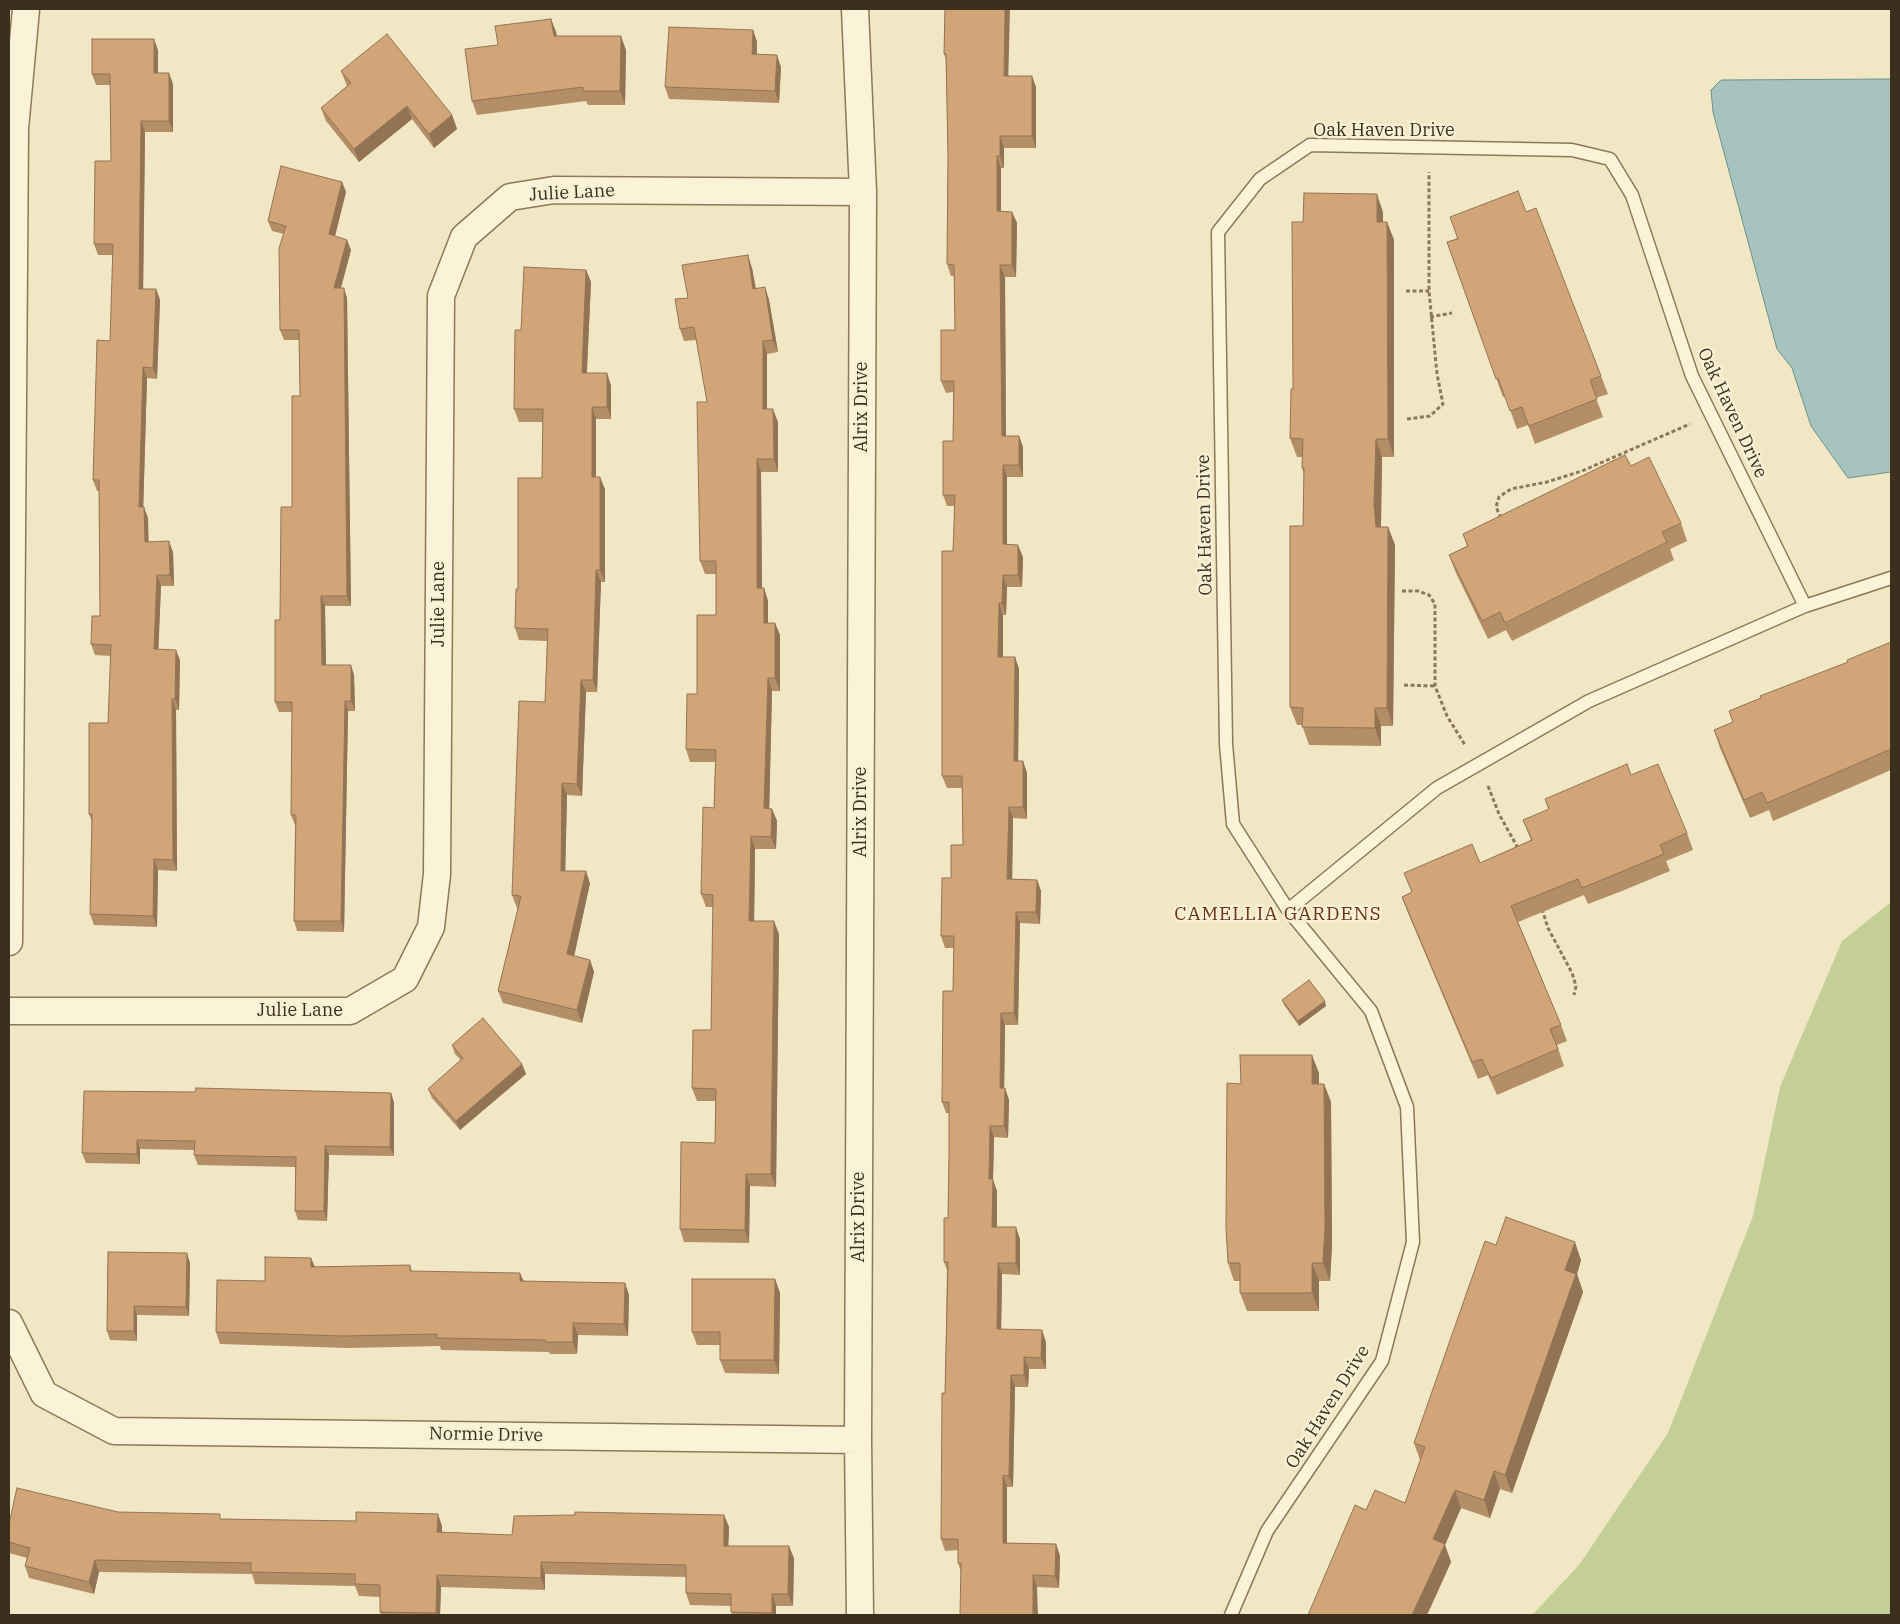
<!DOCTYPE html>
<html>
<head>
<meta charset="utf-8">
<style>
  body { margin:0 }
  #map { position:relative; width:1900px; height:1624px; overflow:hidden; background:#f1e7c4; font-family:"IBM Plex Serif",serif }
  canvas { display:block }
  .frame { position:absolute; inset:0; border:10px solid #3b2f1e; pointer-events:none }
</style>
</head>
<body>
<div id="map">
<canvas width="1900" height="1624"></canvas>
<div class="frame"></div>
</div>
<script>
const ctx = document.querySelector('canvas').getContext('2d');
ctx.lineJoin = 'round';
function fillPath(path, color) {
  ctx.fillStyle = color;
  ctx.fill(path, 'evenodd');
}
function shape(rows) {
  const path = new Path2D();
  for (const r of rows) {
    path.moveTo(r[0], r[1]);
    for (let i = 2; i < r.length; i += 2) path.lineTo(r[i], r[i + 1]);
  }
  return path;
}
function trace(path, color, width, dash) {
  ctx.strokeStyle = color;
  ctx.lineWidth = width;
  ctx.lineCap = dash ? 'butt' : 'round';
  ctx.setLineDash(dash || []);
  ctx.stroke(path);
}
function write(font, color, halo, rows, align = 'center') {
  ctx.font = font + ' "IBM Plex Serif",serif';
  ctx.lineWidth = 5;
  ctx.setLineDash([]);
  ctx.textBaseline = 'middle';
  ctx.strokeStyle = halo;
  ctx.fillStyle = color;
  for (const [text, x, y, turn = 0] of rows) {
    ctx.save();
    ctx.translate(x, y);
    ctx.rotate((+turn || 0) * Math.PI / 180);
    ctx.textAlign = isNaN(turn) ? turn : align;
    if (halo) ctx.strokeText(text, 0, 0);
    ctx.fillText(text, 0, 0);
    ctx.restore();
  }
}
fillPath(shape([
  [1891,902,1891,1615,1532,1615,1579,1565,1668,1433,1753,1216,1780,1087,1842,941]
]), '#c4cf97');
const water = shape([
  [1891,79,1891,472,1848,478,1811,426,1792,368,1777,349,1713,112,1711,90,1721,80,1891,79]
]);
fillPath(water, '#a6c3bd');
trace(water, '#6c928c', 1);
const lane = shape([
  [1288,910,1437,788,1589,701,1805,606,1891,578],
  [1231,1615,1267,1531,1382,1361,1413,1242,1407,1107,1371,1011,1288,910,1233,824,1226,744,1218,232,1260,179,1310,145,1572,150,1610,159,1632,195,1692,376,1805,606]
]);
const street = shape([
  [855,9,863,192,858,1440,860,1615],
  [9,942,15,129,26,9],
  [9,1011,350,1011,405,979,431,927,437,874,441,296,464,237,510,197,554,190,863,192],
  [9,1323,44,1394,114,1431,858,1440]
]);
trace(lane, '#8c7959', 15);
trace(street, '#8c7959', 29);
trace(shape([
  [1406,291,1429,291],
  [1430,317,1452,313],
  [1407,419,1430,416,1443,404,1437,374,1429,291,1429,172],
  [1501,518,1496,507,1499,497,1511,489,1547,482,1582,471,1690,424],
  [1402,591,1418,591,1429,595,1435,604,1435,686,1447,716,1465,745],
  [1404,685,1435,686],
  [1488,786,1499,814,1519,850],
  [1542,909,1548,928,1572,973,1576,986,1574,995]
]), '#8c7959', 3, [4, 2.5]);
trace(lane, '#fbf3d8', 12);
trace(street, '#fbf3d8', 26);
fillPath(shape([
  [945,9,1008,76,1036,87,1036,148,1004,148,1004,168,1001,168,1001,211,1012,212,1017,223,1016,277,1005,277,1006,436,1019,436,1023,447,1023,477,1007,477,1007,544,1023,557,1022,587,1007,587,1006,615,1003,615,1003,657,1015,657,1019,669,1018,761,1023,761,1027,773,1027,819,1013,818,1012,879,1037,880,1041,891,1040,924,1020,923,1018,1025,1005,1025,1004,1088,1009,1100,1008,1138,994,1137,993,1180,997,1191,997,1227,1020,1239,1020,1275,1002,1274,1001,1329,1046,1342,1046,1369,1029,1369,1028,1387,1015,1387,1013,1487,1007,1487,1007,1543,1056,1544,1060,1556,1059,1588,1037,1587,961,1572,958,1563,958,1550,945,1551,941,1539,945,1393,947,1270,944,1262,948,1218,949,1154,949,1113,946,1113,942,1102,953,991,954,948,945,948,941,936,951,878,963,845,962,788,947,788,942,776,955,506,947,506,943,495,953,441,953,392,946,393,941,381,955,330,954,276,951,276,947,264,948,156,946,59,944,54],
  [551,19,556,32,557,36,626,50,625,105,588,105,586,101,477,115,472,101,498,45],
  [753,30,757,42,757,54,781,67,779,103,669,99,665,87],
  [158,50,158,73,173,84,173,132,145,132,143,289,156,289,160,300,157,379,147,378,143,507,148,518,148,542,173,552,174,586,161,586,158,649,180,660,179,710,176,710,177,871,158,870,157,927,94,925,90,914,92,822,89,814,108,723,111,656,95,655,91,644,100,616,99,491,97,491,93,480,110,341,113,255,98,255,94,244,111,161,110,85,96,85,92,74],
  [341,71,452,115,457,129,434,148,412,119,359,162,326,121,321,108,347,86],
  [342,182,346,192,335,236,351,250,341,288,347,298,351,606,325,606,326,665,354,675,355,711,348,711,344,932,297,931,294,921,295,825,291,815,292,712,279,712,275,702,280,620,292,507,300,396,299,340,284,340,280,330,284,234,272,231,268,221],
  [1383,212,1383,222,1387,222,1394,240,1394,457,1382,457,1381,524,1381,527,1388,527,1395,545,1393,726,1381,726,1381,746,1309,745,1302,725,1297,725,1290,707,1303,526,1304,474,1302,468,1302,457,1297,457,1290,438,1303,222],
  [1526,212,1601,376,1608,394,1596,398,1603,417,1535,444,1528,425,1517,429,1505,396,1503,397,1447,242],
  [752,268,756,289,765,287,769,300,778,352,767,354,767,409,778,422,778,472,761,472,762,588,764,588,768,601,768,623,775,623,780,635,780,691,772,691,769,809,772,809,777,821,776,849,755,849,754,921,779,934,776,1187,750,1186,749,1243,684,1242,680,1229,715,1143,715,1101,697,1101,692,1088,711,1030,713,907,706,907,701,894,714,808,715,762,690,762,686,749,697,694,716,615,716,574,705,574,700,561,707,402,697,340,684,341,680,329,688,298],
  [586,270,591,282,587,373,607,373,611,386,611,419,596,419,596,477,605,489,605,582,601,582,597,692,586,692,582,796,567,795,565,871,590,883,574,956,590,960,594,972,582,1023,503,1003,498,991,518,908,517,908,512,895,545,702,547,641,519,640,515,628,518,589,542,478,543,422,519,422,514,409,521,330],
  [1631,466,1681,523,1687,541,1670,549,1674,560,1512,641,1506,630,1488,639,1456,573,1449,555,1467,546,1463,534],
  [1891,642,1891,770,1773,821,1769,810,1750,818,1720,748,1714,730,1733,722,1729,711,1848,662],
  [1631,775,1687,833,1693,850,1666,861,1670,871,1622,891,1588,904,1584,895,1518,922,1561,1025,1567,1041,1557,1045,1564,1066,1497,1095,1488,1075,1478,1079,1408,913,1402,897,1412,892,1404,873,1480,863,1531,840,1523,820,1549,810,1545,799],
  [1282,1000,1326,1006,1299,1026,1284,1005],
  [452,1045,522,1064,526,1074,460,1130,432,1098,428,1089,461,1060,455,1054],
  [1319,1073,1319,1084,1324,1084,1331,1102,1332,1245,1330,1281,1319,1281,1319,1311,1247,1311,1240,1293,1240,1281,1234,1281,1228,1263,1241,1084],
  [195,1092,391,1093,394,1103,394,1156,329,1155,327,1221,298,1220,295,1211,295,1167,198,1165,194,1155,194,1150,140,1149,140,1164,86,1163,82,1153],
  [1496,1245,1581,1260,1577,1274,1583,1292,1512,1493,1500,1489,1490,1518,1461,1508,1445,1545,1451,1562,1427,1615,1308,1615,1366,1510,1405,1503,1420,1460,1414,1443],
  [108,1252,190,1263,189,1316,137,1315,137,1341,110,1340,107,1331],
  [311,1258,315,1267,410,1265,412,1271,524,1281,625,1283,629,1295,628,1336,578,1335,577,1354,550,1354,549,1352,441,1350,440,1346,348,1348,220,1344,216,1332],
  [775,1279,780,1293,779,1374,725,1373,720,1360,720,1345,697,1345,692,1332],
  [118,1512,222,1519,442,1526,442,1532,512,1535,724,1515,729,1527,728,1546,794,1558,793,1606,776,1606,776,1615,732,1615,731,1612,731,1606,690,1605,686,1593,686,1577,545,1574,545,1590,441,1587,440,1615,381,1615,380,1612,380,1597,359,1596,355,1586,255,1584,252,1574,99,1572,94,1594,29,1578,25,1566,27,1558,9,1553,9,1524]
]), '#b48e67');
fillPath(shape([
  [1005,9,1010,9,1008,87,1004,76],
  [551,19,556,32,559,50,554,36],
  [753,30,757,42,756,66,752,54],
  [621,36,626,50,625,105,620,91],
  [154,39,158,50,158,83,154,73],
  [777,55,781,67,779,103,775,91],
  [169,73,173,84,173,132,169,121],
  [1032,76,1036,87,1036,148,1032,136],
  [407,106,412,119,359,162,354,149],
  [452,115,457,129,434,148,429,134],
  [141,121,145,132,143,300,139,289],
  [1000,136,1004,148,1004,168,1000,156],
  [997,156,1001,168,1001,223,997,211],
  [342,182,346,192,333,244,329,234],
  [1377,194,1383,212,1383,240,1377,222],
  [1012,212,1017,223,1016,277,1012,265],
  [1387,222,1394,240,1394,457,1388,439],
  [347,240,351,250,338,298,334,288],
  [748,255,752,268,758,302,753,289],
  [1000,265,1005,277,1006,448,1002,436],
  [586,270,591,282,586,386,582,373],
  [765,287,769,300,778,352,773,340],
  [344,288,347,298,351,606,347,596],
  [156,289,160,300,157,379,153,368],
  [763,341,767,354,767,422,763,409],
  [143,367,147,378,143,518,139,507],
  [607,373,611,386,611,419,607,407],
  [592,407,596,419,596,490,592,477],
  [773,409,778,422,778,472,774,459],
  [1019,436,1023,447,1023,477,1019,465],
  [1376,439,1382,457,1381,524,1382,545,1376,527,1374,505],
  [757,459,761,472,762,601,757,588],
  [1003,465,1007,477,1007,556,1003,544],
  [600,477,605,489,605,582,600,570],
  [144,507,148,518,149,552,145,542],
  [1388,527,1395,545,1393,726,1387,708],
  [169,541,173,552,174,586,170,575],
  [1018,545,1023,557,1022,587,1018,575],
  [596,570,601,582,597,692,593,680],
  [157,575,161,586,158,660,154,649],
  [1003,575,1007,587,1006,615,1002,603],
  [764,588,768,601,768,635,764,623],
  [321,596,325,606,326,675,322,665],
  [999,603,1003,615,1003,668,998,657],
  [775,623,780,635,780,691,775,678],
  [176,650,180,660,179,710,175,699],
  [1015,657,1019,669,1018,773,1014,761],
  [351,665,354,675,355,711,351,701],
  [768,678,772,691,769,821,764,808],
  [581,680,586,692,582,796,577,784],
  [172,699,176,710,177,871,173,860],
  [345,701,348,711,344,932,341,921],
  [1375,708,1381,726,1381,746,1375,728],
  [1023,761,1027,773,1027,819,1023,807],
  [562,783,567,795,565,883,561,871],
  [1009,807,1013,818,1012,891,1007,879],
  [772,809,777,821,776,849,771,837],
  [751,836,755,849,754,933,749,921],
  [154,859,158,870,157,927,153,916],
  [586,871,590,883,572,966,567,954],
  [1037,880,1041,891,1040,924,1036,912],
  [1016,912,1020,923,1018,1025,1014,1013],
  [774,921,779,934,776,1187,771,1174],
  [590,960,594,972,582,1023,577,1010],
  [1325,1001,1326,1006,1299,1026,1298,1021],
  [1001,1013,1005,1025,1004,1100,1000,1088],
  [1312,1055,1319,1073,1319,1102,1312,1084],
  [522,1064,526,1074,460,1130,456,1121],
  [1324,1084,1331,1102,1332,1245,1330,1281,1323,1263],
  [1005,1088,1009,1100,1008,1138,1004,1126],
  [391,1093,394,1103,394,1156,390,1147],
  [990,1126,994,1137,993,1180,997,1191,997,1239,992,1227,989,1179],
  [137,1140,140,1149,140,1164,137,1154],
  [325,1146,329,1155,327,1221,324,1211],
  [746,1174,750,1186,749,1243,745,1230],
  [1016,1227,1020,1239,1020,1275,1016,1263],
  [1575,1242,1581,1260,1577,1274,1583,1292,1512,1493,1505,1475,1565,1270],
  [187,1253,190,1263,189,1316,186,1307],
  [311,1258,316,1270,311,1267],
  [998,1263,1002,1274,1001,1341,997,1329],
  [1312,1263,1319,1281,1319,1311,1312,1293],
  [520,1273,525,1284,520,1281],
  [775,1279,780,1293,779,1374,774,1360],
  [625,1283,629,1295,628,1336,624,1324],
  [134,1306,137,1315,137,1341,134,1331],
  [573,1323,578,1335,577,1354,573,1342],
  [1042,1330,1046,1342,1046,1369,1041,1358],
  [1024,1357,1029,1369,1028,1387,1024,1375],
  [1011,1375,1015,1387,1013,1487,1009,1476],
  [1494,1471,1500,1489,1490,1518,1484,1500],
  [1003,1475,1007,1487,1007,1555,1003,1543],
  [1455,1490,1461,1508,1445,1545,1451,1562,1427,1615,1412,1615,1433,1539],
  [438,1514,442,1526,442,1544,437,1532],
  [724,1515,729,1527,728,1558,724,1546],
  [1056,1544,1060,1556,1059,1588,1055,1576],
  [789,1546,794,1558,793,1606,788,1594],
  [95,1560,99,1572,94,1594,89,1582],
  [541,1562,545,1574,545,1590,541,1578],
  [437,1575,441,1587,440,1615,437,1615,436,1613],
  [1033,1575,1037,1587,1038,1615,1033,1615],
  [772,1594,776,1606,776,1615,773,1615,772,1613]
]), '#927454');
const building = shape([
  [945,9,1005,9,1004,76,1032,76,1032,136,1000,136,1000,156,997,156,997,211,1012,212,1012,265,1000,265,1002,436,1019,436,1019,465,1003,465,1003,544,1018,545,1018,575,1003,575,1002,603,999,603,998,657,1015,657,1014,761,1023,761,1023,807,1009,807,1007,879,1037,880,1036,912,1016,912,1014,1013,1001,1013,1000,1088,1005,1088,1004,1126,990,1126,989,1179,993,1179,992,1227,1016,1227,1016,1263,998,1263,997,1329,1042,1330,1041,1358,1024,1357,1024,1375,1011,1375,1009,1476,1003,1475,1003,1543,1056,1544,1055,1576,1033,1575,1033,1615,960,1615,961,1563,958,1563,958,1539,941,1539,942,1393,945,1393,948,1262,944,1262,944,1218,948,1218,949,1154,949,1102,942,1102,943,991,953,991,954,936,941,936,942,878,951,878,951,845,963,845,962,776,942,776,942,551,953,551,955,495,943,495,943,441,953,441,954,381,941,381,941,330,955,330,954,265,947,264,948,156,946,54,944,54,945,9],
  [551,19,554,36,621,36,620,91,583,91,583,87,472,101,465,49,498,45,495,26,551,19],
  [669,27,753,30,752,54,777,55,775,91,665,87,669,27],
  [387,34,452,115,429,134,407,106,354,149,321,108,351,83,341,71,387,34],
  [92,39,154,39,154,73,169,73,169,121,141,121,139,289,156,289,153,368,143,367,139,507,144,507,145,542,169,541,170,575,157,575,154,649,176,650,175,699,172,699,173,860,154,859,153,916,90,914,92,814,89,814,89,723,108,723,111,645,91,644,92,616,100,616,99,480,93,480,97,340,110,341,113,244,94,244,95,161,111,161,110,74,92,74,92,39],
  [281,166,342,182,329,234,347,240,334,288,344,288,347,596,321,596,322,665,351,665,351,701,345,701,341,921,294,921,296,815,291,815,292,702,275,702,275,620,280,620,281,507,292,507,292,396,300,396,299,330,280,330,279,248,286,226,268,221,281,166],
  [1518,191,1526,212,1536,208,1601,376,1590,380,1597,399,1529,426,1522,407,1510,411,1498,378,1496,379,1447,242,1458,239,1450,217,1518,191],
  [1304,193,1377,194,1377,222,1387,222,1388,439,1376,439,1374,505,1376,527,1388,527,1387,708,1375,708,1375,728,1302,727,1303,708,1290,707,1290,526,1303,526,1304,468,1302,468,1303,439,1290,438,1291,389,1293,389,1292,222,1303,222,1304,193],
  [748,255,753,289,765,287,773,340,763,341,763,409,773,409,774,459,757,459,757,588,764,588,764,623,775,623,775,678,768,678,764,808,772,809,771,837,751,836,749,921,774,921,771,1174,746,1174,745,1230,680,1229,681,1142,715,1143,716,1089,692,1088,693,1030,711,1030,713,895,701,894,703,807,714,808,716,750,686,749,687,694,697,694,697,615,716,615,716,561,700,561,697,402,707,402,694,327,680,329,675,299,688,298,682,265,748,255],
  [524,267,586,270,582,373,607,373,607,407,592,407,592,477,600,477,600,570,596,570,593,680,581,680,577,784,562,783,561,871,586,871,567,954,590,960,577,1010,498,991,521,896,512,895,519,701,545,702,548,629,515,628,516,589,518,589,518,478,542,478,543,409,514,409,515,330,521,330,524,267],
  [1625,455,1631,466,1649,457,1681,523,1662,532,1667,542,1505,623,1500,612,1482,621,1449,555,1468,546,1463,534,1625,455],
  [1891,642,1891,749,1767,803,1762,792,1744,800,1714,730,1733,722,1729,711,1761,698,1760,696,1848,662,1847,660,1891,642],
  [1627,764,1631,775,1658,764,1687,833,1660,845,1664,854,1616,874,1582,888,1578,879,1511,906,1561,1025,1550,1029,1558,1049,1491,1078,1482,1059,1472,1062,1402,897,1412,892,1404,873,1472,844,1480,863,1532,840,1523,820,1549,809,1545,799,1627,764],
  [1309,980,1325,1001,1298,1021,1282,1000,1309,980],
  [483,1018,522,1064,456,1121,428,1089,463,1058,452,1045,483,1018],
  [1240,1055,1312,1055,1312,1084,1324,1084,1325,1227,1323,1263,1312,1263,1312,1293,1240,1293,1240,1263,1228,1263,1226,1227,1227,1083,1241,1084,1240,1055],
  [196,1088,391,1093,390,1147,325,1146,324,1211,295,1211,296,1157,194,1155,195,1141,137,1140,137,1154,82,1153,84,1091,195,1092,196,1088],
  [1506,1217,1575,1242,1565,1270,1576,1274,1505,1475,1494,1471,1484,1500,1455,1490,1433,1539,1445,1544,1412,1615,1308,1615,1355,1505,1366,1510,1375,1490,1405,1503,1425,1447,1414,1443,1468,1289,1485,1241,1496,1245,1506,1217],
  [108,1252,187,1253,186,1307,134,1306,134,1331,107,1331,108,1252],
  [265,1257,311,1258,311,1267,410,1265,410,1271,520,1273,520,1281,625,1283,624,1324,573,1323,573,1342,545,1342,545,1340,437,1338,437,1334,344,1336,216,1332,217,1280,265,1281,265,1257],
  [692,1279,775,1279,774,1360,720,1360,720,1332,692,1332,692,1279],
  [17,1488,118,1512,220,1514,220,1519,356,1521,356,1512,438,1514,437,1532,512,1535,514,1516,575,1515,575,1512,724,1515,724,1546,789,1546,788,1594,772,1594,772,1613,731,1612,731,1594,686,1593,686,1565,541,1562,541,1578,437,1575,436,1613,380,1612,380,1585,355,1584,355,1574,251,1572,251,1563,95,1560,89,1582,25,1566,30,1548,9,1542,9,1524,17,1488]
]);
fillPath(building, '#d1a578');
trace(building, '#927454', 1);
write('18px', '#3b2f1e', '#f7f0d4', [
  ["Oak Haven Drive",1384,131],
  ["Julie Lane",572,193,-3],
  ["Alrix Drive",862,407,-90],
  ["Oak Haven Drive",1732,413,65],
  ["Oak Haven Drive",1205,525,-91],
  ["Julie Lane",439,604,-90],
  ["Alrix Drive",861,812,-90],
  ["Julie Lane",300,1011],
  ["Alrix Drive",859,1217,-90],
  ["Oak Haven Drive",1328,1407,-58],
  ["Normie Drive",486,1435,1]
]);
ctx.letterSpacing = '1px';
write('19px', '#6a331b', '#f7f0d4', [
  ["CAMELLIA GARDENS",1278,915]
]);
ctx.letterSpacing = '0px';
</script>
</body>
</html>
